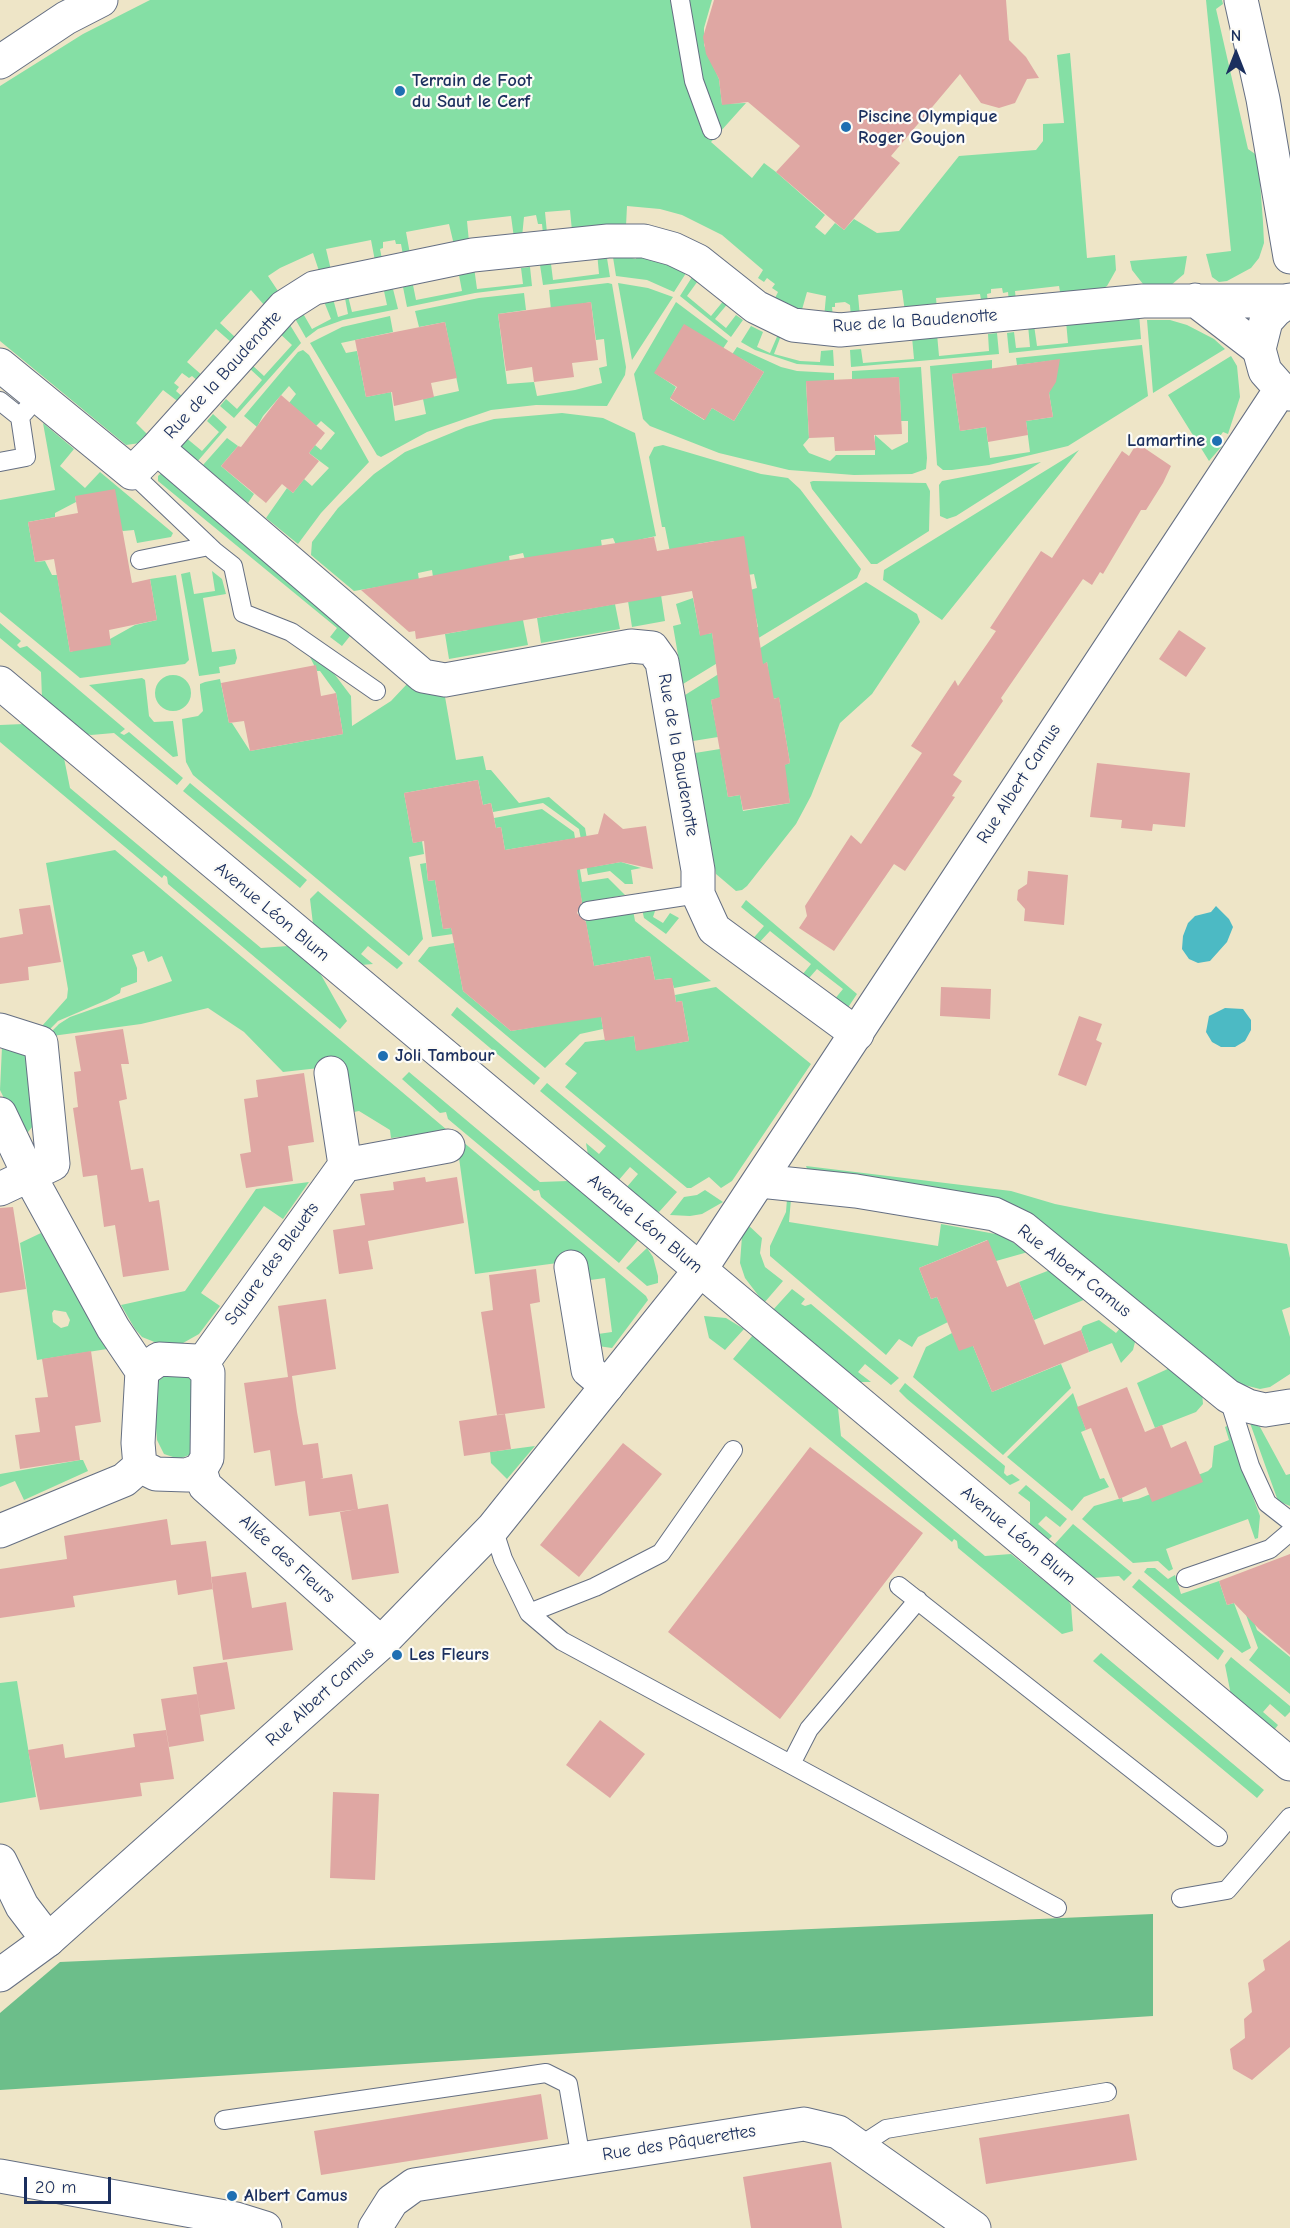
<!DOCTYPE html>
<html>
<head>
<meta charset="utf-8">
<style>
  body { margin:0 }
  #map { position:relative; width:1290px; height:2228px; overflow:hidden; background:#eee5c7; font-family:"Comic Neue",sans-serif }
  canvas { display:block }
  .north { position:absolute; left:1206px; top:24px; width:60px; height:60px; -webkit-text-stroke:4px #fdfcf7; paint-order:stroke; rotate:0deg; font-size:16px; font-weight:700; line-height:24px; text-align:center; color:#1b2f5e }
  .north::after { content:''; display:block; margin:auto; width:21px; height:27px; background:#1b2f5e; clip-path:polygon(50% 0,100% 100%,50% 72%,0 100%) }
  .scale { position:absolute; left:24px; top:2177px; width:87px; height:27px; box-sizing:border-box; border:3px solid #1b2f5e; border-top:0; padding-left:8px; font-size:18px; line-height:21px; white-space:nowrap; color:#1b2f5e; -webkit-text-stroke:4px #fdfcf7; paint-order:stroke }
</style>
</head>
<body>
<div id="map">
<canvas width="1290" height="2228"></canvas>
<div class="north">N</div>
<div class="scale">20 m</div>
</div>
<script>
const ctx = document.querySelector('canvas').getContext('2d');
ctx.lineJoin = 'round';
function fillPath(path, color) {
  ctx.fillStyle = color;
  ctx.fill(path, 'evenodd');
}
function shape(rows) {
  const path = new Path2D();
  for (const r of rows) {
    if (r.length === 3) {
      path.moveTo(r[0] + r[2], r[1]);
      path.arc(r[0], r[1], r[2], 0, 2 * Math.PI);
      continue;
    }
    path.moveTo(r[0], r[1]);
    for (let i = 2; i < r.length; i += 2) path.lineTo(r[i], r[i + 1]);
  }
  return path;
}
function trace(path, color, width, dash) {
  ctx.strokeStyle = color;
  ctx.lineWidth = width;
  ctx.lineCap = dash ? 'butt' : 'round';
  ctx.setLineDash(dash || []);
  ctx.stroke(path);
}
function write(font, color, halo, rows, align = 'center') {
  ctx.font = font + ' "Comic Neue",sans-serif';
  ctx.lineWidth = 4.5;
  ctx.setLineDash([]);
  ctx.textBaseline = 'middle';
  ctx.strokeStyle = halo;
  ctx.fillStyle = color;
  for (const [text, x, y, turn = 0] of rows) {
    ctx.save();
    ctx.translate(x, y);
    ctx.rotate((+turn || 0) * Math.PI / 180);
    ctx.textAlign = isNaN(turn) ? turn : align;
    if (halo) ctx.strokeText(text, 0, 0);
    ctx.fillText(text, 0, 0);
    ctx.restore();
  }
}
fillPath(shape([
  [150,0,712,0,704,28,704,45,719,79,722,104,746,103,711,142,752,178,764,163,776,172,825,215,815,227,825,235,835,223,844,230,854,219,877,233,899,231,959,156,1036,150,1043,141,1043,124,1064,123,1057,55,1070,53,1087,258,1115,255,1116,270,1107,286,1098,291,1061,297,1059,286,1015,291,1016,301,1009,302,1008,292,1003,293,1002,288,991,289,991,293,987,294,988,304,982,305,980,294,936,298,937,309,905,312,902,290,858,295,860,317,851,318,850,305,845,302,835,303,835,307,832,307,833,318,824,318,826,296,807,292,801,313,773,302,778,292,772,288,775,284,767,278,764,282,758,278,763,270,722,235,682,215,660,209,627,206,626,226,572,231,570,210,545,212,547,233,543,234,542,224,538,224,536,215,524,217,522,237,514,238,511,216,467,221,469,242,454,245,449,224,406,232,410,254,403,255,401,244,396,244,395,240,383,242,383,248,380,249,382,259,375,261,371,240,326,249,331,270,320,274,313,253,280,268,268,276,280,294,265,306,251,290,220,323,236,338,232,343,216,329,187,362,203,376,199,382,192,376,189,378,182,373,174,383,179,387,176,391,184,398,180,403,163,390,136,423,147,434,140,443,126,445,0,341,0,86,83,34],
  [1206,0,1222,0,1223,4,1216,9,1248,149,1258,156,1263,222,1264,243,1259,258,1251,268,1227,281,1219,282,1212,277,1206,254,1231,251],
  [612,251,633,252,632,258,636,259,637,252,688,270,674,292,647,280,616,276],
  [597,252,606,252,610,277,543,285,540,265,551,264,553,280,599,274],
  [1187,256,1184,274,1170,286,1151,288,1143,284,1132,270,1130,261],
  [474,267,477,289,523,284,521,268,530,267,532,286,475,293,407,307,403,287,413,285,416,300,462,291,458,270],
  [694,274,700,278,687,296,711,316,725,299,729,302,715,319,726,328,736,315,743,320,731,337,680,296],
  [608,283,612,284,626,367,625,375,607,406,536,405,491,410,427,432,381,457,377,455,310,343,342,327,390,316,393,332,341,343,346,353,357,351,366,397,391,392,395,421,426,414,423,399,459,391,445,322,419,327,415,311,479,298,524,293,526,310,498,314,507,384,534,382,537,396,575,390,602,383,599,368,607,366,604,339,596,340,591,302,551,310,549,290],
  [618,283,648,288,673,297,632,360],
  [393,289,398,309,343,320,318,329,306,338,293,315,301,310,312,329,331,319,323,299,332,295,338,317,348,314,344,293,347,292,352,312,387,305,384,291],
  [676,302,728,341,722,350,655,373,676,387,670,399,704,420,712,408,734,421,764,372,740,358,731,356,737,347,781,367,797,371,834,373,834,380,806,382,809,438,803,445,809,453,830,461,836,455,875,455,875,435,892,450,908,442,908,421,901,421,899,377,852,382,852,371,921,367,927,458,926,469,912,474,854,475,789,470,719,453,650,426,643,419,634,374],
  [1139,314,1141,339,1009,353,1007,333,1014,332,1016,348,1030,347,1028,325,1034,325,1037,346,1058,344,1068,343,1066,321],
  [287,320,301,343,234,418,220,406,226,399,237,409,262,380,249,368,252,365,264,376,292,345,276,330],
  [1147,320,1170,320,1187,325,1214,339,1225,349,1153,393],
  [751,326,763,332,757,347,770,353,779,332,782,333,774,354,800,361,820,362,821,351,833,350,834,366,797,364,755,350,741,342],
  [997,333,999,354,851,367,850,350,861,349,863,363,914,359,912,337,937,334,939,356,989,351,988,334],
  [1142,345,1148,396,1068,446,989,465,952,470,943,470,937,465,930,366,992,360,992,371,952,374,960,431,986,427,990,458,1030,452,1026,421,1053,417,1049,393,1057,360,1017,365,1016,358],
  [303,350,309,355,369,462,321,513,298,544,266,518,287,488,293,493,304,479,312,486,329,468,309,453,315,445,321,450,335,433,321,421,316,426,289,403,296,394,289,386,263,416,257,427,244,416,298,352],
  [1231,356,1237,366,1240,397,1228,434,1223,432,1216,442,1222,446,1209,461,1168,395],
  [562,413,603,418,635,433,656,536,616,545,613,538,601,540,602,547,525,560,523,553,509,556,510,563,433,577,432,570,418,573,419,580,354,591,311,555,312,542,338,508,374,474,405,452,466,427,494,419],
  [213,414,227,427,197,462,180,450,181,444,185,437,202,451,219,432,207,421],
  [43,423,74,449,60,466,85,488,100,472,173,533,171,537,137,543,134,530,123,531,75,496,76,502,55,513,55,517,28,522,35,562,45,561,52,575,57,575,70,652,110,639,135,625,157,620,150,579,176,575,189,660,185,664,80,678,0,612,0,500,55,490],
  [227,438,238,446,221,466,254,494,248,503,203,465],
  [663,445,761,474,788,478,800,489,861,569,857,578,683,684,673,626,681,624,676,604,693,598,700,635,712,633,715,652,744,629,758,627,750,590,757,588,754,574,748,575,714,541,697,544,677,588,665,527,662,527,649,457,654,447],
  [1079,450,942,620,883,580,884,570],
  [1041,462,956,516,947,519,940,516,939,485,942,481],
  [163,472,444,691,456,760,483,756,486,770,491,770,519,803,549,797,585,828,592,867,621,862,641,868,631,870,633,884,625,884,610,871,588,875,579,829,543,803,493,812,491,803,483,805,478,780,404,793,413,843,422,841,424,854,409,857,423,939,409,956,193,775,186,762,182,719,198,716,203,711,200,689,200,684,205,682,220,679,229,723,232,723,250,751,343,734,336,693,320,671,317,671,310,657,320,655,351,696,352,726,391,701,407,684,350,636,342,646,330,637,337,628,158,481,158,476],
  [813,481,926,483,930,491,929,531,877,564,871,564,812,489,810,482],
  [212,571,222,579,226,594,203,598,212,652,235,649,237,658,235,664,219,667,220,673,199,676,181,574,190,572,194,594,215,591],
  [866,582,917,614,920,622,872,694,840,723,811,796,796,824,747,886,742,890,736,891,716,874,695,753,720,749,728,797,740,795,743,811,790,803,783,765,790,763,779,698,772,699,767,662,723,697,711,700,718,737,693,741,685,695],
  [661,595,665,621,632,627,628,601],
  [615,604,620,629,541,643,537,618],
  [467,618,523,620,528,645,449,659,445,634,468,630],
  [0,623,21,641,17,645,20,648,27,646,125,729,120,733,124,735,129,732,183,778,177,785,114,733,91,735,84,733,42,698,41,672,0,638],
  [173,693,18],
  [142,678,145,680,149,716,154,722,173,721,178,756,173,757,89,685],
  [24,724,64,758,70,788,261,948,288,946,320,973,347,1021,340,1029,168,884,167,877,164,875,162,878,0,742,0,725],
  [190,783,307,880,300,888,183,791],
  [542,809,574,832,582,882,608,878,625,895,582,903,571,839,505,850,501,827,496,828,494,818],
  [115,850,453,1135,441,1132,391,1138,390,1130,359,1111,354,1112,346,1065,283,1072,244,1032,208,1008,141,1024,52,1036,50,1033,59,1024,70,1017,172,981,162,956,148,962,144,951,132,955,137,968,137,982,121,988,120,993,107,1000,58,1021,48,1031,42,1026,67,998,68,989,46,863],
  [426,863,428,881,435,880,443,929,451,928,453,934,432,937,420,864],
  [318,891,403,963,397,969,368,946,361,954,373,964,361,965,313,924,310,899],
  [746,900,857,994,845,1012,829,1006,843,989,817,969,803,985,798,980,811,964,770,931,756,946,750,942,764,926,741,907],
  [656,908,653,917,663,923,670,913,679,918,666,934,644,918,642,909],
  [633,910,635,921,711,981,674,988,671,978,655,980,650,956,594,966,585,918],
  [454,943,463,991,511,1031,592,1017,601,1017,603,1029,580,1034,545,1068,418,961,429,947],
  [716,987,811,1064,732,1181,721,1188,709,1177,691,1188,687,1188,565,1087,577,1073,565,1064,585,1042,634,1036,636,1050,689,1041,682,1001,676,1002,675,995],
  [457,1007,540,1078,534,1085,451,1015],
  [2,1047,25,1053,28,1061,33,1126,28,1132,20,1131,0,1090],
  [409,1072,540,1182,568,1181,638,1240,619,1263,541,1197,539,1190,534,1191,448,1119,446,1112,440,1113,402,1079],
  [547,1083,677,1192,659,1212,650,1208,626,1188,638,1174,630,1167,618,1181,588,1155,586,1143,599,1154,606,1146,540,1091],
  [456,1136,646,1296,648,1300,612,1348,598,1346,591,1335,612,1332,605,1278,583,1281,580,1260,475,1274],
  [806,1166,1011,1191,1055,1204,1105,1214,1287,1244,1290,1258,1290,1307,1282,1310,1290,1337,1290,1374,1270,1387,1260,1389,1240,1384,1085,1260,808,1171],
  [309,1182,283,1219,264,1206,201,1293,220,1306,199,1334,183,1343,157,1343,142,1337,135,1329,121,1305,185,1291,256,1189],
  [705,1190,723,1202,702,1214,690,1216,670,1215,684,1197,697,1195],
  [787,1199,791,1199,789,1222,938,1246,941,1224,1001,1235,1028,1252,996,1261,987,1240,919,1268,931,1299,937,1297,948,1322,918,1337,912,1347,899,1339,886,1355,770,1256,770,1246,786,1212],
  [747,1224,762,1238,760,1253,765,1267,783,1281,764,1303,745,1278,740,1263,742,1236],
  [41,1233,107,1349,37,1360,20,1243],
  [54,1310,66,1312,70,1320,68,1326,61,1328,53,1322,52,1313],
  [647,1248,653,1257,658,1276,658,1283,647,1286,626,1268],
  [1050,1270,1086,1299,1034,1320,1019,1282],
  [792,1289,805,1299,801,1304,805,1306,811,1304,899,1378,891,1385,865,1364,858,1372,871,1382,859,1382,772,1311],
  [704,1316,726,1318,744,1329,725,1350,709,1338],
  [1099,1320,1116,1333,1121,1327,1136,1338,1133,1350,1121,1363,1112,1343,1089,1352,1081,1330,1083,1326],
  [952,1333,973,1346,992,1392,1061,1364,1071,1388,1003,1455,913,1377,926,1347],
  [753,1335,838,1408,841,1436,985,1556,1011,1554,1068,1600,1071,1605,1073,1631,1062,1634,958,1548,957,1541,954,1539,952,1542,733,1359],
  [1172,1367,1202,1392,1203,1404,1196,1412,1155,1428,1137,1383],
  [167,1373,190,1377,195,1383,194,1453,179,1459,164,1454,157,1440,153,1393,155,1384],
  [905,1383,1005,1466,1004,1473,1007,1476,1012,1474,1020,1480,1010,1485,907,1399,899,1391],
  [1073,1393,1086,1430,1081,1432,1100,1479,1104,1478,1109,1487,1084,1497,1072,1511,1007,1457],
  [1250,1423,1260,1427,1286,1475,1290,1474,1290,1506,1278,1501],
  [1227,1426,1260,1516,1258,1538,1255,1539,1248,1519,1166,1549,1173,1569,1169,1571,1158,1561,1133,1563,1082,1519,1094,1506,1122,1498,1123,1502,1138,1499,1208,1471,1212,1467,1214,1446,1229,1440,1225,1427],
  [535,1446,507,1479,491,1463,490,1452],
  [80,1460,83,1460,88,1471,24,1500,15,1481,0,1487,0,1474],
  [1026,1485,1067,1519,1060,1527,1046,1516,1038,1524,1052,1536,1047,1541,1030,1524,1030,1502,1018,1493],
  [1073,1524,1132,1573,1124,1581,1119,1576,1093,1578,1052,1547],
  [1147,1568,1155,1568,1168,1579,1175,1575,1181,1594,1219,1581,1227,1605,1234,1603,1251,1648,1242,1653,1144,1572],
  [1139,1579,1224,1651,1218,1660,1132,1587],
  [1250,1611,1257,1630,1290,1657,1290,1694,1249,1660,1258,1648,1245,1612],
  [1101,1653,1264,1790,1257,1798,1093,1661],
  [1231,1657,1290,1706,1290,1712,1285,1717,1270,1704,1263,1712,1278,1725,1275,1729,1270,1728,1231,1695,1225,1665],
  [17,1681,36,1797,0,1803,0,1683]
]), '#85dfa5');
fillPath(shape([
  [1153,1914,1153,2016,0,2090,0,2013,60,1962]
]), '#6cbe8a');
fillPath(shape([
  [1216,906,1229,919,1233,927,1227,942,1210,961,1198,963,1189,959,1182,949,1183,936,1188,923,1195,916,1211,912],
  [1225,1008,1243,1009,1251,1020,1251,1030,1245,1041,1235,1047,1221,1047,1212,1042,1206,1032,1209,1016]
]), '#4cbac4');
fillPath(shape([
  [714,0,1006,0,1009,40,1026,57,1039,78,1027,79,1015,103,999,108,981,103,960,74,891,156,900,163,844,230,776,172,800,146,748,102,722,105,719,79,706,54,703,37],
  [591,302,598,360,572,363,574,377,534,382,532,367,506,371,498,314],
  [445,322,457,378,431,383,434,397,394,406,392,392,366,397,355,340],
  [684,324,764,372,734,421,712,408,705,420,680,405,670,398,677,387,654,373],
  [1060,359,1056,382,1049,393,1053,417,1026,421,1028,435,988,442,986,427,960,431,952,374],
  [899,377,902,434,874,435,876,450,835,451,834,437,809,438,806,381],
  [281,395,325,433,309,453,319,461,293,493,282,484,266,503,221,466,238,446,241,447],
  [1137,443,1171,466,1163,483,1146,510,1141,510,1103,574,1100,572,1092,585,1083,579,1001,698,1003,701,953,775,962,781,952,796,955,797,905,871,894,864,834,951,799,928,807,916,805,906,851,835,861,844,922,753,911,746,955,680,958,686,996,631,990,628,1041,551,1052,558,1122,451,1129,456],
  [115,489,132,583,150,579,157,620,109,630,111,645,70,652,54,559,35,562,28,522,78,513,75,496],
  [744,536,763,664,767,662,774,699,779,697,790,763,785,765,790,803,743,810,740,795,728,797,711,700,720,697,712,633,700,636,692,591,416,639,415,631,409,632,361,590,510,560,654,537,657,551],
  [1179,630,1206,648,1186,677,1159,659],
  [316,665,321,696,336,693,343,734,250,751,244,721,229,723,221,683],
  [1097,763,1190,773,1185,827,1153,824,1152,831,1121,828,1122,820,1090,817],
  [478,780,483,805,491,803,496,828,501,827,505,850,598,834,604,813,623,829,646,826,653,869,621,862,577,870,582,902,577,913,586,922,594,966,650,956,655,980,672,978,676,1002,682,1001,689,1041,636,1051,634,1036,605,1041,601,1017,511,1031,463,991,451,928,443,929,435,880,428,881,424,841,413,843,404,793],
  [1028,871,1068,875,1064,925,1024,921,1025,909,1017,900,1018,890,1027,884],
  [50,905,61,962,28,967,29,980,0,984,0,938,23,934,19,909],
  [941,987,991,989,990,1019,940,1016],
  [1079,1016,1102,1024,1096,1040,1102,1043,1086,1086,1058,1075],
  [123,1029,129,1064,121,1064,127,1099,119,1101,131,1170,143,1168,149,1202,159,1200,169,1270,123,1277,115,1225,104,1227,97,1175,83,1177,73,1108,78,1107,74,1072,81,1071,75,1036],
  [304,1073,314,1142,288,1146,293,1181,246,1188,240,1154,251,1152,244,1099,258,1097,256,1080],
  [425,1177,426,1182,457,1177,464,1223,368,1241,373,1269,339,1274,333,1230,365,1225,360,1194,394,1190,393,1182],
  [13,1207,26,1289,0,1293,0,1208],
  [988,1240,1007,1287,1019,1282,1044,1345,1081,1330,1089,1352,992,1392,973,1346,959,1351,937,1297,931,1299,919,1268],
  [536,1269,540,1302,530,1304,545,1408,497,1415,481,1312,493,1310,489,1275],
  [326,1299,336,1369,292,1376,297,1412,303,1445,318,1443,323,1478,320,1479,352,1474,358,1509,309,1516,305,1481,275,1486,270,1450,254,1453,244,1383,288,1377,278,1306],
  [91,1351,101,1422,75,1426,80,1460,20,1469,15,1435,40,1432,35,1398,48,1397,42,1359],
  [1127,1387,1145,1432,1162,1425,1171,1448,1186,1441,1203,1482,1152,1502,1146,1487,1119,1499,1091,1428,1086,1430,1077,1407],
  [505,1414,511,1449,464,1456,459,1421],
  [623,1443,662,1474,579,1577,540,1545],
  [810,1447,923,1533,780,1719,668,1632],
  [388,1504,399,1573,352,1580,340,1512],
  [167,1519,171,1545,206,1541,213,1589,178,1595,176,1580,73,1596,75,1607,0,1618,0,1569,67,1559,64,1536],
  [1290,1554,1290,1655,1259,1629,1234,1603,1227,1605,1219,1581],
  [246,1572,252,1608,286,1602,293,1650,223,1660,211,1577],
  [227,1662,235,1709,200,1715,193,1667],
  [197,1694,204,1741,169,1747,161,1699],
  [600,1720,645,1754,610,1798,566,1765],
  [166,1730,174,1779,140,1783,142,1796,40,1810,28,1750,63,1744,65,1758,135,1747,133,1734],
  [333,1792,379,1794,375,1880,330,1878],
  [1290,1940,1290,2047,1252,2080,1233,2069,1230,2049,1245,2038,1244,2019,1252,2012,1248,1983,1265,1970,1263,1960],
  [541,2094,548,2139,321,2175,314,2131],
  [1129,2114,1137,2160,986,2184,979,2138],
  [831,2162,842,2228,751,2228,743,2177]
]), '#dfa7a3');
const service = shape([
  [680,0,694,81,712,130],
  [0,401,20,417,27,409],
  [0,462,26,457,20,417],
  [132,473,214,551,233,566,243,613,291,632,376,691],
  [140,560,209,546],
  [588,911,698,894],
  [1228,1396,1250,1466,1267,1503,1290,1521],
  [493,1528,503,1559,529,1613,562,1641,1057,1908],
  [1186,1578,1270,1549,1290,1532],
  [899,1586,1218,1837],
  [529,1613,595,1587,661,1553,733,1450],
  [791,1764,809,1729,918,1600],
  [1181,1898,1227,1890,1290,1817],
  [224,2120,546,2073,568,2084,581,2159],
  [860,2146,886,2129,1107,2092]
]);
const minor = shape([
  [0,62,66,18,101,0],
  [1195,300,1259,349],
  [0,365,132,473,157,448],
  [0,1030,41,1043,53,1164,0,1189],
  [857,1034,714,929,698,894,698,870,662,662,652,648,631,646,445,680,423,676,157,448,284,307,314,288,473,255,608,241,644,241,673,249,698,261,756,307,793,325,840,330,1143,301,1287,301],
  [0,1114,29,1175,113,1328,142,1371,138,1443,140,1466,156,1474,187,1475,200,1470,207,1458,208,1373,196,1361,159,1359,142,1371],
  [345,1165,448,1146],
  [760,1181,856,1191,994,1214,1023,1228,1228,1396,1248,1406,1265,1410,1290,1406],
  [571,1267,588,1370,607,1386],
  [201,1365,345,1165,331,1073],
  [200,1470,205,1486,381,1643],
  [0,1531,124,1480,140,1466],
  [0,1861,22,1906,48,1940],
  [0,2176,236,2219,265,2228],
  [375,2228,392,2201,414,2185,804,2124,838,2132,974,2228]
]);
const tertiary = shape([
  [1241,0,1263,99,1290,257],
  [1290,300,1276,310,1266,321,1259,349,1265,371,1281,389,1290,394],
  [0,683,1290,1764],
  [0,1975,48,1940,381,1643,493,1528,700,1270,1281,389]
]);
trace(service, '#656f83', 20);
trace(minor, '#656f83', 35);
trace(tertiary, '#656f83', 35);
trace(service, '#fff', 18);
trace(minor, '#fff', 33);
trace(tertiary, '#fff', 33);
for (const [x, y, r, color] of [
  [400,91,6,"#1f6fb2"],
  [846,127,6,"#1f6fb2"],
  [1217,441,6,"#1f6fb2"],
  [383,1056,6,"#1f6fb2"],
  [397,1655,6,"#1f6fb2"],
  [232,2196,6,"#1f6fb2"]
]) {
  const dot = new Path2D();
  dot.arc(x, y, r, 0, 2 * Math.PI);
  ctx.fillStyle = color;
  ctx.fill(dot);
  trace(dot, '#fdfcf7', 2);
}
write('bold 18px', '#1b2f5e', '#fdfcf7', [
  ["Terrain de Foot",412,81],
  ["du Saut le Cerf",412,102],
  ["Piscine Olympique",858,117],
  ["Roger Goujon",858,138],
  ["Lamartine",1205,441,"right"],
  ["Joli Tambour",395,1056],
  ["Les Fleurs",409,1655],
  ["Albert Camus",244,2196]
], 'left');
write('18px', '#1b2f5e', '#fdfcf7', [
  ["Rue de la Baudenotte",915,321,-4],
  ["Rue de la Baudenotte",223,375,-48],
  ["Rue de la Baudenotte",678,755,80],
  ["Rue Albert Camus",1019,784,-57],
  ["Avenue Léon Blum",272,912,40],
  ["Avenue Léon Blum",645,1224,40],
  ["Square des Bleuets",272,1264,-54],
  ["Rue Albert Camus",1074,1271,38],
  ["Avenue Léon Blum",1018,1536,40],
  ["Allée des Fleurs",287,1559,42],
  ["Rue Albert Camus",320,1697,-42],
  ["Rue des Pâquerettes",679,2143,-9]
]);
</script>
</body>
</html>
